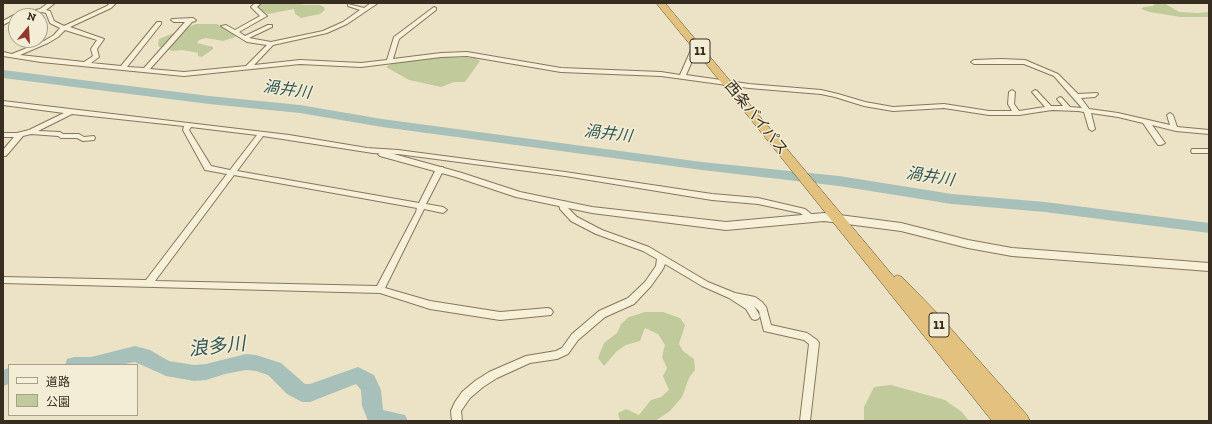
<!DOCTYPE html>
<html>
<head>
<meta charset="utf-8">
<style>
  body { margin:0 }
  #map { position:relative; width:1212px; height:424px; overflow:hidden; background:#ece3c6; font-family:"Zilla Slab","Noto Sans JP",serif }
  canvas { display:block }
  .frame { position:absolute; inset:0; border:4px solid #372d20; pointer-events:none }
  .legend { position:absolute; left:8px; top:364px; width:130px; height:52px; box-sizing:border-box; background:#f4edd5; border:1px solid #a8a08d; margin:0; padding:5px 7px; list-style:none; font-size:12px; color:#372d20 }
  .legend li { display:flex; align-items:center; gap:8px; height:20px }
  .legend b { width:20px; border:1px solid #a8a08d }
  .north { position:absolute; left:8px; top:8px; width:40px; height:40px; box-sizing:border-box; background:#f4edd5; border:1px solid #a8a08d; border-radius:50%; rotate:18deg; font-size:11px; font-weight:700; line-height:16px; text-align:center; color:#372d20 }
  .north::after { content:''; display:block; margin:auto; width:14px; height:18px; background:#923630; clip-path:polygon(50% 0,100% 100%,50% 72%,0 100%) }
</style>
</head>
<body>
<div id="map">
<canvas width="1212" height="424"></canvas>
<div class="frame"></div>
<ul class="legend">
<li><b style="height:5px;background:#f7f0d9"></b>道路</li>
<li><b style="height:11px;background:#c1ca9a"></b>公園</li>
</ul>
<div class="north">N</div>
</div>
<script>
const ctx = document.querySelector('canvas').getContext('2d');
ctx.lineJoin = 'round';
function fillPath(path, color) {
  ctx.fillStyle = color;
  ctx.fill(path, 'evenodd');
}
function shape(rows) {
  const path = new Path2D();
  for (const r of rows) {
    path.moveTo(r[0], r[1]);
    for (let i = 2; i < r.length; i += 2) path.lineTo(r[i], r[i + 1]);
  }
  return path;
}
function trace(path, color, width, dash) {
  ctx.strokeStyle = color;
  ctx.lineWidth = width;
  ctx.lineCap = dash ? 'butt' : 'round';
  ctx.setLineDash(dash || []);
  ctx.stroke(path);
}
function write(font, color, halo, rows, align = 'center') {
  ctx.font = font + ' "Zilla Slab","Noto Sans JP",serif';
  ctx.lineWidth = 3;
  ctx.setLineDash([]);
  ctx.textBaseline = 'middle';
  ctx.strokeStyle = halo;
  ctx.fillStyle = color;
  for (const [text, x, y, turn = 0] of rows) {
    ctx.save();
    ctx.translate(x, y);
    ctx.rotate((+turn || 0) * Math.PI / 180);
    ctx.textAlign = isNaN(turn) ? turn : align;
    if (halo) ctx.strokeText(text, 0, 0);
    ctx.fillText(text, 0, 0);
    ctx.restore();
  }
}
fillPath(shape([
  [260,3,294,3,304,5,320,5,324,7,325,10,320,14,301,18,295,14,294,9,268,14,256,7],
  [1155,3,1164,3,1179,12,1198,13,1209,12,1209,17,1180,17,1150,12,1141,9,1144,7,1153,6],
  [196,24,217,24,236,35,235,37,223,41,206,38,199,40,197,43,213,47,213,49,202,57,198,56,198,53,194,52,182,50,173,51,159,47,158,44,159,39],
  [446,57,475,58,480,61,465,82,454,82,441,87,409,80,386,67,393,63],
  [645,312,663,312,680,318,685,325,679,344,683,351,694,359,695,370,689,378,682,397,670,411,655,421,620,421,618,413,626,409,639,415,651,400,661,397,669,390,663,376,667,368,662,357,665,345,658,334,645,328,640,341,626,345,617,351,604,366,598,358,604,343,617,333,621,324,629,317],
  [891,385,945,400,962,412,969,421,864,421,864,407,874,387]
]), '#c1ca9a');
fillPath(shape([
  [3,70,209,96,300,105,382,119,702,162,839,176,952,194,1045,202,1209,223,1209,233,1045,212,952,204,839,186,702,170,382,127,300,113,209,104,3,78,3,70],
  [135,346,150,350,169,361,194,365,206,364,246,354,256,355,281,363,305,384,310,384,358,367,374,375,381,390,383,410,405,415,408,421,368,421,362,406,361,390,356,384,310,402,302,402,287,394,268,375,256,371,246,370,225,374,206,380,194,381,166,376,135,362,120,365,65,365,67,359,74,357,91,357,135,346],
  [9,368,9,384,3,386,3,370,9,368]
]), '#a7c0ba');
const minor = shape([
  [48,3,55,3,46,10,50,11,54,21,64,26,107,6,110,3,116,3,111,8,70,27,104,39,97,49,99,57,91,63,121,66,157,22,161,22,161,24,127,67,144,68,185,22,174,22,171,20,172,19,193,18,196,20,195,21,192,22,150,69,184,72,246,66,267,45,247,42,221,26,226,25,235,30,260,16,251,7,255,3,261,3,257,7,267,16,239,32,245,36,268,25,272,25,272,27,249,38,271,42,323,31,343,22,360,10,348,6,348,4,364,8,371,3,378,3,347,24,327,33,273,45,254,65,300,60,361,63,387,60,394,37,434,7,436,8,436,10,399,39,393,59,441,53,467,52,561,68,661,72,680,75,691,50,699,47,702,49,696,52,686,75,749,84,821,90,838,94,865,102,893,107,944,104,989,111,1012,111,1008,104,1009,92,1012,90,1015,92,1014,104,1019,111,1045,107,1032,92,1035,90,1037,91,1051,106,1063,106,1057,99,1060,97,1062,98,1070,107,1082,108,1054,76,1024,64,974,64,971,62,974,60,1001,59,1025,60,1058,74,1078,94,1097,93,1098,94,1095,97,1081,98,1089,109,1118,113,1170,125,1167,115,1170,113,1173,115,1177,127,1209,130,1209,134,1176,131,1152,125,1165,143,1161,145,1158,145,1143,123,1118,117,1091,113,1095,129,1092,131,1089,129,1084,112,1078,111,1052,110,1019,115,989,115,944,108,893,111,864,106,835,97,821,94,749,88,661,76,561,72,467,56,441,57,361,67,300,64,184,76,41,62,3,56,3,52,12,54,44,41,54,35,60,28,50,23,46,13,42,12,24,16,16,16,16,18,3,25,3,21,14,15,40,9,48,3],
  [65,30,97,40,91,49,93,56,84,62,20,55,48,43,58,37,65,30],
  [3,101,289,135,367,148,398,150,565,172,712,194,758,198,805,209,816,218,812,221,800,213,758,204,712,200,565,176,398,154,373,153,263,136,237,171,419,203,437,167,443,167,444,169,426,204,443,207,447,210,443,213,424,209,385,288,430,301,500,312,548,308,551,309,553,312,551,315,500,320,430,309,380,293,3,283,3,277,146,280,227,174,205,170,183,130,184,126,72,114,38,131,60,132,63,134,79,134,84,137,94,136,95,138,94,140,83,141,77,138,61,138,58,136,31,134,23,136,6,156,3,156,3,150,14,137,3,137,3,133,17,133,29,130,64,113,3,105,3,101],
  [191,127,257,135,230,170,211,166,189,130,191,127],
  [234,175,417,208,416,212,377,286,155,281,234,175],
  [1192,149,1209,149,1209,153,1192,153,1191,151,1192,149],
  [563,201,566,202,568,208,577,217,602,230,649,247,708,282,735,293,755,297,762,302,766,307,771,325,807,333,817,340,819,343,810,421,800,421,809,344,804,340,764,331,759,311,754,306,760,316,758,319,755,320,752,319,746,309,729,298,702,286,665,264,663,269,651,286,634,304,605,317,578,340,568,354,557,359,530,363,497,378,483,387,470,398,461,411,462,421,452,421,451,411,455,402,462,392,475,381,489,372,526,356,556,351,562,348,572,334,599,311,628,298,645,282,656,266,657,259,643,251,596,234,571,221,560,209,559,204,563,201]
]);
const tertiary = shape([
  [383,151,462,173,520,192,592,207,726,222,824,213,901,223,968,240,1012,248,1209,263,1209,271,1012,256,968,248,901,231,824,221,726,230,592,213,516,197,456,177,380,156,378,154,383,151]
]);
const trunk = shape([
  [656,3,665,3,894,277,897,275,902,277,938,314,1027,415,1030,421,992,421,724,86,656,3]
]);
trace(minor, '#86765d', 2);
trace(tertiary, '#86765d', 2);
trace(trunk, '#554431', 1);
fillPath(minor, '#f7f0d9');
fillPath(tertiary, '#f7f0d9');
fillPath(trunk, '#e2c27e');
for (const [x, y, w] of [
  [700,51,20],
  [939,325,20]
]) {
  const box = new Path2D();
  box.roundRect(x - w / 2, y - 12, w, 24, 3);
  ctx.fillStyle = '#f4edd5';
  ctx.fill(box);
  trace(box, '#372d20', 1);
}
write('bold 14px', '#372d20', null, [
  ["11",700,51],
  ["11",939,325]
]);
write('15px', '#372d20', '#f4edd5', [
  ["西条バイパス",756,118,51]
]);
write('italic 16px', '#305656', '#f4edd5', [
  ["渦井川",287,90,8],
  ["渦井川",608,134,7],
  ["渦井川",930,177,9]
]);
write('italic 19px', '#305656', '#f4edd5', [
  ["浪多川",217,347,-6]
]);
</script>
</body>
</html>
